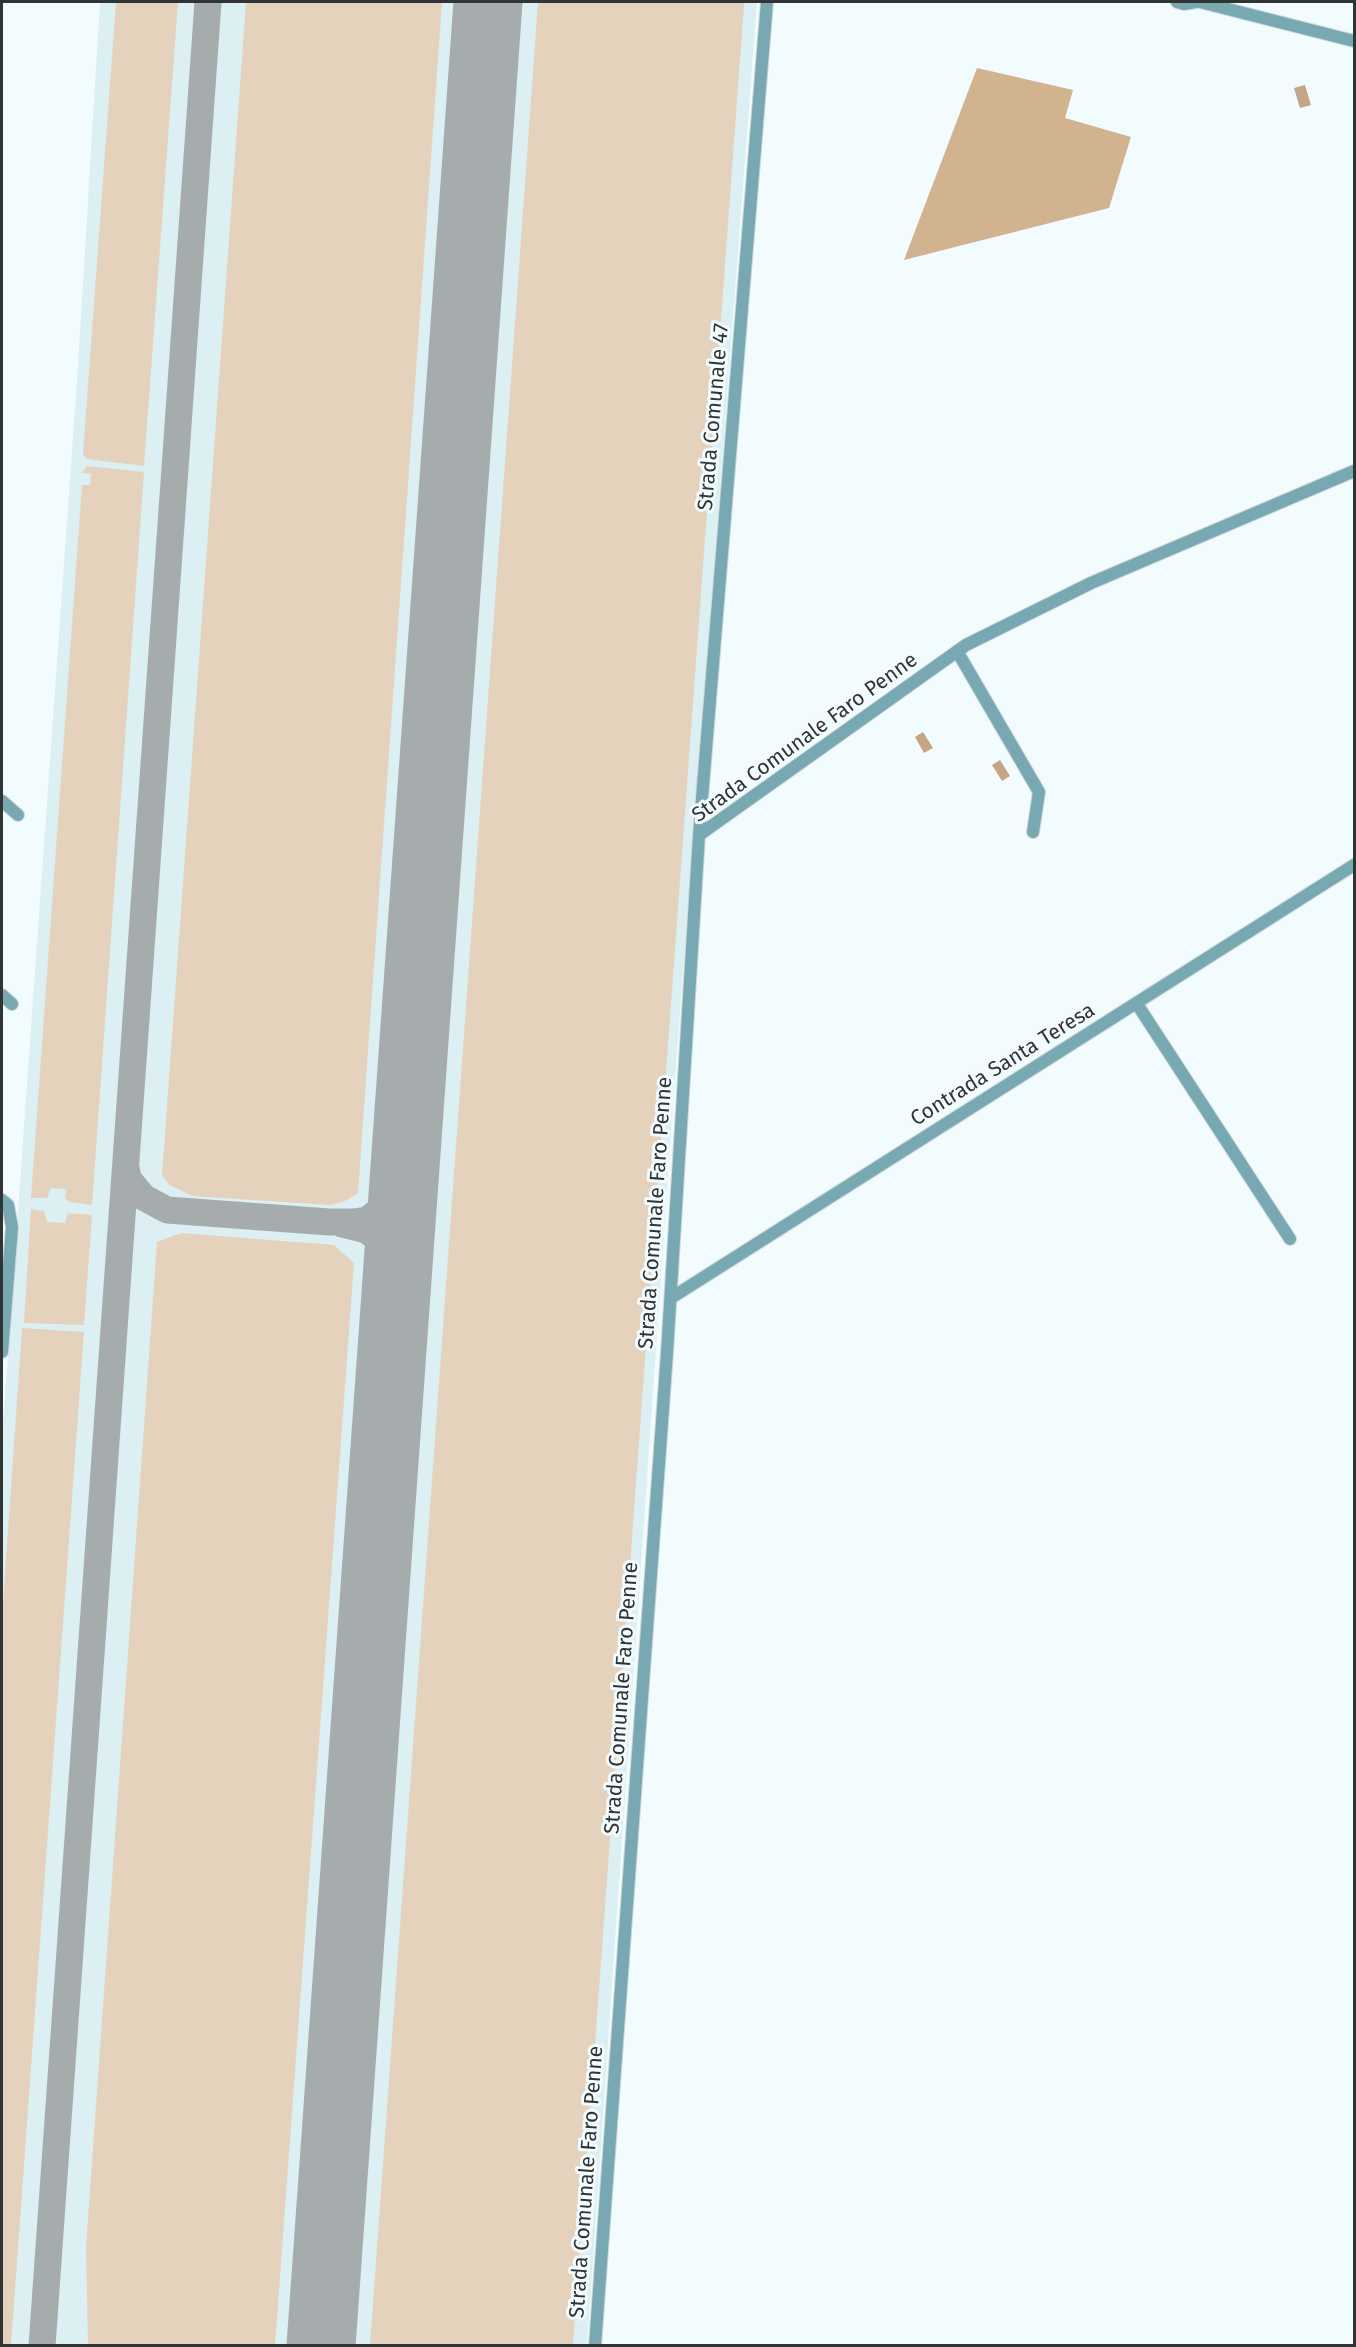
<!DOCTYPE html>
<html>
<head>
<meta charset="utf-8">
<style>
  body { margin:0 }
  #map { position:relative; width:1356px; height:2347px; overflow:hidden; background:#f2fbfd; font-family:"Fira Sans",sans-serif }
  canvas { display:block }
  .frame { position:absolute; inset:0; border:3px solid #313435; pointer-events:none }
</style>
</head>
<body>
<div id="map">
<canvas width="1356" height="2347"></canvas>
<div class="frame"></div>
</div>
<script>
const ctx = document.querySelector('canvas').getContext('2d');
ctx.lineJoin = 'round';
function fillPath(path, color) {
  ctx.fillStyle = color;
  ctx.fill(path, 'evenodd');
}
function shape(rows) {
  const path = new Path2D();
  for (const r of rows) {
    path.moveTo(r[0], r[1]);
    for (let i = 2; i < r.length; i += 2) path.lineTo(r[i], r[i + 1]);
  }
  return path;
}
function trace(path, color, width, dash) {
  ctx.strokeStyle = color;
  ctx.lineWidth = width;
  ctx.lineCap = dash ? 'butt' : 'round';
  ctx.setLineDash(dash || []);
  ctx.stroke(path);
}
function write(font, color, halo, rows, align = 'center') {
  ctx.font = font + ' "Fira Sans",sans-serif';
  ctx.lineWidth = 6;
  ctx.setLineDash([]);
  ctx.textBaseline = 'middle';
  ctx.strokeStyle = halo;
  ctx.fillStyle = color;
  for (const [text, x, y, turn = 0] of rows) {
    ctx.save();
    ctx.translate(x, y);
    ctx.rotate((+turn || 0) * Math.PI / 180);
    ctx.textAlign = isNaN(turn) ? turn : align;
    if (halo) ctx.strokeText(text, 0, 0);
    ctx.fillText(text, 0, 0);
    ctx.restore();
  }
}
fillPath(shape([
  [100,2,757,2,672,1117,587,2345,2,2346,2,1438,78,366]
]), '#dceff2');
fillPath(shape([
  [116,2,178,2,144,466,87,459,83,454],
  [246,2,442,2,358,1193,345,1201,330,1205,192,1196,170,1185,162,1176],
  [538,2,743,2,744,5,573,2345,370,2345],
  [87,466,144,472,92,1205,69,1202,65,1198,66,1189,51,1188,47,1198,31,1198,82,485,90,485,91,474,82,473],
  [31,1209,44,1211,47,1222,65,1223,68,1213,92,1215,84,1325,24,1323],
  [181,1233,334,1245,354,1263,275,2345,88,2345,86,2247,157,1242],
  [22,1328,84,1332,11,2345,2,2346,2,1618]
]), '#e5d2bc');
fillPath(shape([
  [977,68,1073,90,1065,118,1131,137,1109,208,904,260]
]), '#d2b390');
fillPath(shape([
  [1305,85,1311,105,1300,108,1294,88],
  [923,732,933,748,924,753,915,737],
  [1000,760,1010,776,1002,781,992,765]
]), '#c5a583');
trace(shape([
  [484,2,486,23],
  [126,1167,128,1179,143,1197,167,1210,329,1222,353,1222,367,1220,387,1205,398,1188,405,1158],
  [342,1224,366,1230,376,1237,384,1247,391,1269,396,1300],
  [42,2346,208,2]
]), '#a6acae', 27);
trace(shape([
  [321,2346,488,2]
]), '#a6acae', 69);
const minor = shape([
  [1177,2,1184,4,1196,2],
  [1200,2,1354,41],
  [957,651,1039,792,1033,832],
  [2,801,18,815],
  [699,835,966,645,1091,583,1354,471],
  [2,995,12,1004],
  [1137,1004,1290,1239],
  [2,1200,8,1205,12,1227,2,1352],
  [671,1298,1354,865],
  [595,2346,667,1353,699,835,767,2]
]);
trace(minor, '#cfd7d9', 14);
trace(minor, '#78a9b2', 12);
write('21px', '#313435', '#f2fbfd', [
  ["Strada Comunale 47",714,417,-85],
  ["Strada Comunale Faro Penne",805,738,-36],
  ["Contrada Santa Teresa",1003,1065,-32],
  ["Strada Comunale Faro Penne",656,1213,-86],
  ["Strada Comunale Faro Penne",622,1698,-86],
  ["Strada Comunale Faro Penne",587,2182,-86]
]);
</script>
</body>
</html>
